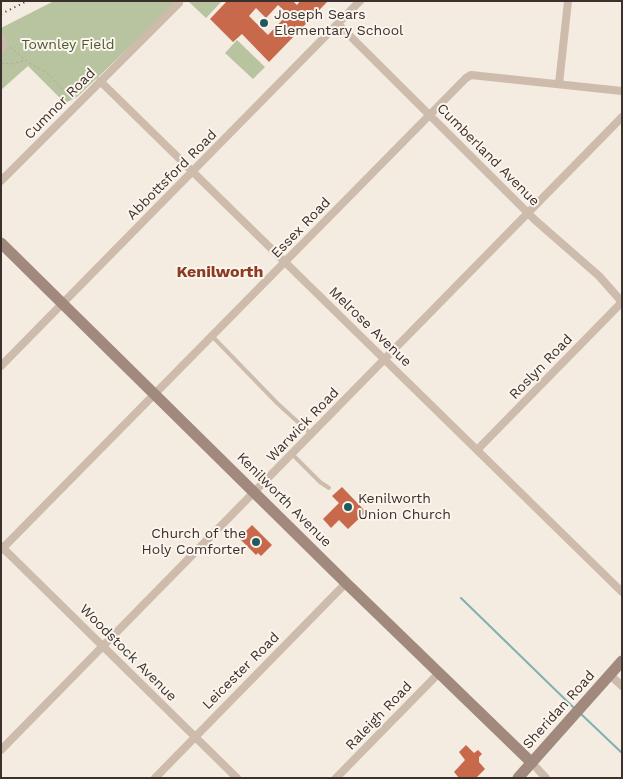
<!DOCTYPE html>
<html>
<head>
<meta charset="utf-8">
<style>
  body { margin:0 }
  #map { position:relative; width:623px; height:779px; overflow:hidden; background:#f4ebe1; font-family:"Work Sans",sans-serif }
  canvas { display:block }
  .frame { position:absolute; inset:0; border:2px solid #3b302b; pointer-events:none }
</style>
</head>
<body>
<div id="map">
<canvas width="623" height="779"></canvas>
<div class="frame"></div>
</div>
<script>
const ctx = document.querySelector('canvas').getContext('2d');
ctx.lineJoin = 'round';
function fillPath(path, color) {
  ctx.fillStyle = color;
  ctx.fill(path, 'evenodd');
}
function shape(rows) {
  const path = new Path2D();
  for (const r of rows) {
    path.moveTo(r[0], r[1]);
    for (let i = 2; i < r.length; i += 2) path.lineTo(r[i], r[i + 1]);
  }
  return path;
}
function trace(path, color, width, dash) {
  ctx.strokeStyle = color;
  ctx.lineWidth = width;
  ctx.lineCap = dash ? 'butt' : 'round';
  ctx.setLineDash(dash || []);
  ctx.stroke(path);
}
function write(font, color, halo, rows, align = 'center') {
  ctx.font = font + ' "Work Sans",sans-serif';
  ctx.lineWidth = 4;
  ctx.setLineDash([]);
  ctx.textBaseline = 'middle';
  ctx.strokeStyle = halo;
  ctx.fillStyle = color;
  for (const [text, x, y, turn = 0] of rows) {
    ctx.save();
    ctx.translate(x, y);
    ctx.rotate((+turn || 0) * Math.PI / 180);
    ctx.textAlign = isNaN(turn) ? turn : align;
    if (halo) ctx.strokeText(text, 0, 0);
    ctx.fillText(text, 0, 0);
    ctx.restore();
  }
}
fillPath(shape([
  [54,1,178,1,77,97,65,103,28,66,1,90,1,28],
  [188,1,222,1,206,18],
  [237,40,265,67,253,79,225,53]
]), '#b8c4a0');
trace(shape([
  [461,598,574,708],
  [581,714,622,753]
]), '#7fb0b2', 2);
fillPath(shape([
  [227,1,293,1,297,5,300,1,328,1,269,62,242,34,233,42,210,19],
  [278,5,288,14,268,35,249,16,256,8,266,18],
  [342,487,366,512,348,529,339,520,331,528,323,519,339,503,332,496],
  [252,525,272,545,261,556,258,553,256,555,239,538],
  [466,745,474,753,478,750,482,754,479,757,479,762,485,769,476,778,459,778,454,772,465,760,459,752]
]), '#c8694b');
trace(shape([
  [10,47,28,62,47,73,67,94,75,99],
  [1,63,12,64,25,60]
]), '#b9a596', 1, [2.5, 2.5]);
trace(shape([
  [212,336,277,403,311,434],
  [292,454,320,482,329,488]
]), '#cdbbac', 4);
trace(shape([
  [338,24,535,220,599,276,622,302],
  [1,38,4,43,1,50],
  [100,81,622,592],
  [559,84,568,1],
  [1,181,179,3],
  [1,366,360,1],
  [478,449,622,302],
  [1,546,237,778],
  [1,550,466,78,471,75,622,91],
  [610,675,622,686],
  [1,750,622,117],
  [532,763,546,778],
  [155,778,346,583],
  [336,778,439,673]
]), '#cdbbac', 8);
trace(shape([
  [1,243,346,583,532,763],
  [518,778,622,661]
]), '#a18a7d', 11);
trace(shape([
  [1,14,27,1]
]), '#3b302b', 2, [1, 4]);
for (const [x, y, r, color] of [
  [264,23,5,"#1f5a5e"],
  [348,507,5,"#1f5a5e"],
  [256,542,5,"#1f5a5e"]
]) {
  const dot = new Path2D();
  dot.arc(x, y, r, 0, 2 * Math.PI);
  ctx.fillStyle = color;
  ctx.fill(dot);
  trace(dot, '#fbf5ee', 2);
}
write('14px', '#3b302b', '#fbf5ee', [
  ["Joseph Sears",274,15],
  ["Elementary School",274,31],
  ["Kenilworth",358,499],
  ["Union Church",358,515],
  ["Church of the",246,534,"right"],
  ["Holy Comforter",246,550,"right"]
], 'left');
write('14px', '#4a5a2e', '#fbf5ee', [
  ["Townley Field",68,45]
]);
write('14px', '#3b302b', '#fbf5ee', [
  ["Cumnor Road",60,104,-45],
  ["Cumberland Avenue",488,155,45],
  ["Abbottsford Road",172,175,-45],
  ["Essex Road",301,228,-46],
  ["Melrose Avenue",370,327,44],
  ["Roslyn Road",541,367,-46],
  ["Warwick Road",303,425,-46],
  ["Kenilworth Avenue",284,500,45],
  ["Woodstock Avenue",128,653,45],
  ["Leicester Road",241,671,-45],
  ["Sheridan Road",559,710,-48],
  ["Raleigh Road",379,716,-46]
]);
write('bold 16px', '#8c3b22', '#fbf5ee', [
  ["Kenilworth",220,272]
]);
</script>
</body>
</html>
